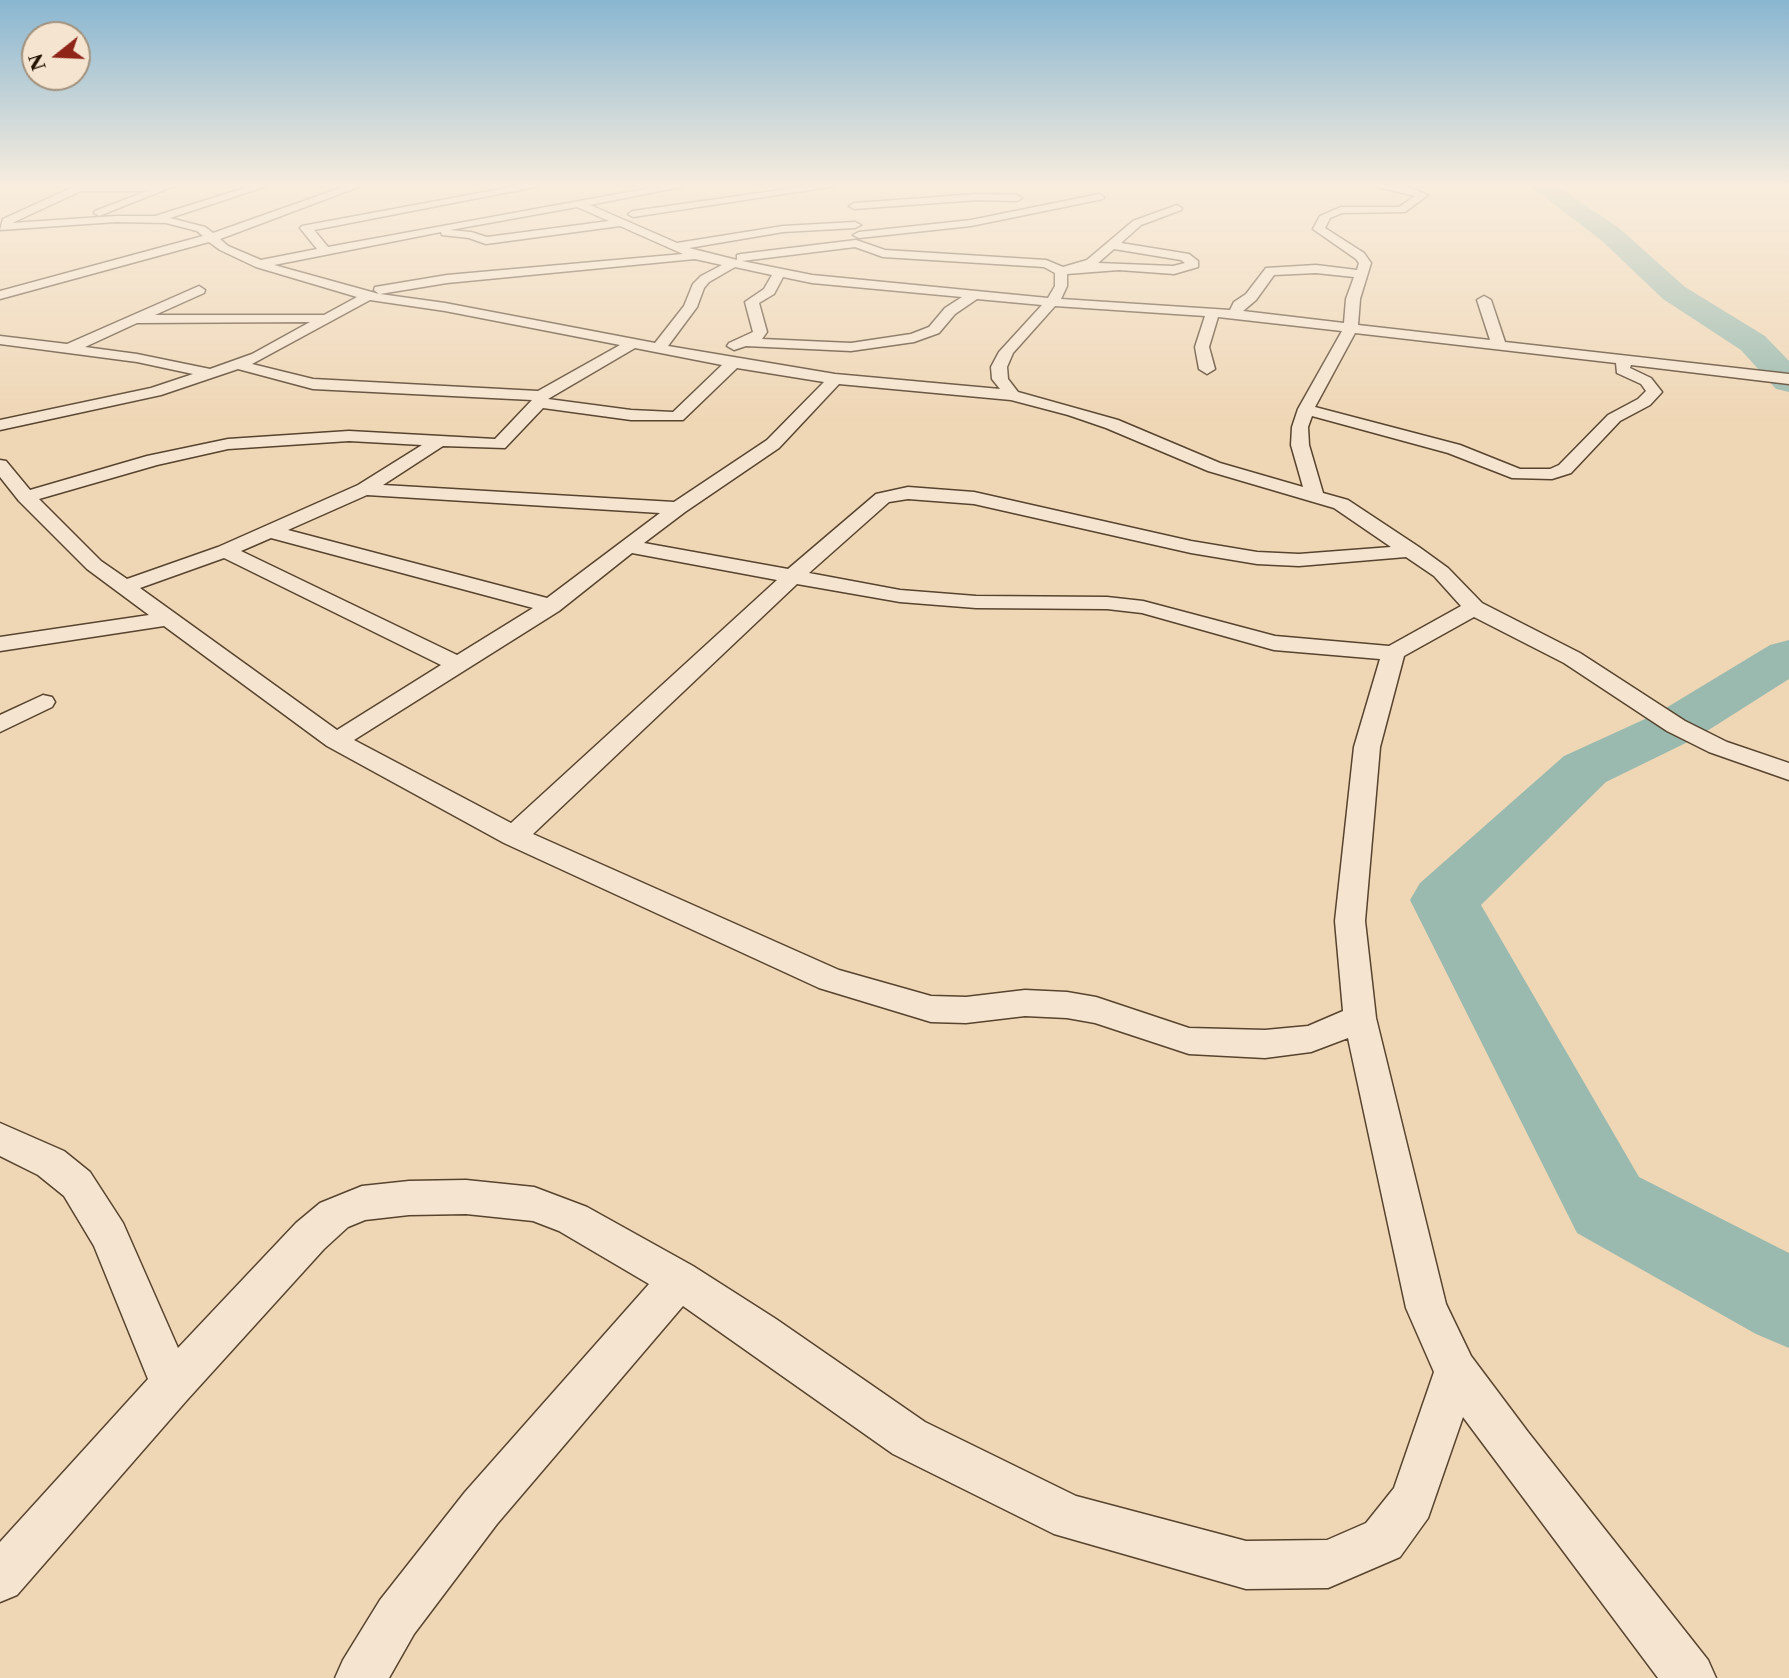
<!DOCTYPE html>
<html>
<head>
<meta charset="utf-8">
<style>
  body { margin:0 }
  #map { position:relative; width:1789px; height:1678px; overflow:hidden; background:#efd7b6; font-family:"Libre Caslon Text",serif }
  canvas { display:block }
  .north { position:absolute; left:21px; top:21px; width:70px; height:70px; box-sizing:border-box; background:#f5e5d0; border:2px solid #a1917d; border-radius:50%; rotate:252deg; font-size:19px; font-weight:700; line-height:28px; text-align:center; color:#241201 }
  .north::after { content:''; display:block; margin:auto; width:24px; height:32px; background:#8f2418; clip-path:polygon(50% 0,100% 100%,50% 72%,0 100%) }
</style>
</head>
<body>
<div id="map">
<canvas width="1789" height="1678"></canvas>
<div class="north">N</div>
</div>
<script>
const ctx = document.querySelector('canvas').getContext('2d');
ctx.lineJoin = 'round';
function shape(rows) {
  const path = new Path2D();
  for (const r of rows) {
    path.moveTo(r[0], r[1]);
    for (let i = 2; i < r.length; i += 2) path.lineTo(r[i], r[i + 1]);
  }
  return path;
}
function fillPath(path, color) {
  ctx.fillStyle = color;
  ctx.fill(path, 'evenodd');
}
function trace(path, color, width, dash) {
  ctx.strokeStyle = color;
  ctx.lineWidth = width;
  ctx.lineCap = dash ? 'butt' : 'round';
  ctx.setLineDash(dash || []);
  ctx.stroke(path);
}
fillPath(shape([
  [1530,186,1557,186,1619,228,1685,287,1765,336,1789,361,1789,392,1776,389,1741,350,1663,299,1601,240,1530,186],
  [1789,640,1789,679,1696,738,1606,782,1481,905,1639,1177,1789,1253,1789,1348,1756,1334,1577,1233,1410,900,1420,883,1564,756,1656,714,1770,645,1789,640]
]), '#9abaaf');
const minor = shape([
  [75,186,174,186,99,216,94,213,95,211,147,191,81,191,12,223,116,216,155,216,251,186,267,186,170,218,205,227,213,233,346,186,361,186,220,239,228,246,261,260,317,249,300,228,302,226,517,186,540,186,314,230,328,247,661,186,685,186,590,205,677,243,783,226,855,222,861,225,855,228,783,232,689,248,737,260,737,255,741,254,856,240,885,250,1046,260,1063,267,1087,260,1133,221,1177,205,1182,208,1181,210,1141,225,1121,243,1189,254,1198,261,1198,267,1174,274,1119,270,1067,274,1067,286,1061,299,1230,310,1234,302,1246,294,1266,268,1316,265,1357,270,1359,263,1356,259,1313,229,1320,216,1341,207,1399,207,1415,196,1373,186,1404,186,1428,195,1405,212,1342,213,1330,218,1325,228,1364,253,1371,263,1360,299,1358,325,1490,340,1477,300,1484,296,1491,300,1505,342,1789,374,1789,384,1631,365,1630,368,1651,378,1662,392,1650,405,1620,421,1571,473,1552,479,1512,478,1448,453,1312,416,1308,427,1309,445,1323,493,1348,500,1419,547,1448,568,1482,603,1580,653,1685,721,1727,742,1789,763,1789,780,1709,752,1667,731,1564,663,1474,617,1404,656,1380,747,1365,921,1376,1018,1446,1304,1471,1356,1528,1432,1708,1660,1716,1678,1658,1678,1463,1417,1428,1518,1400,1557,1328,1588,1246,1589,1054,1534,893,1454,683,1306,497,1524,414,1634,389,1678,335,1678,343,1660,380,1600,465,1492,649,1284,559,1231,533,1221,466,1214,409,1215,365,1220,348,1227,324,1249,187,1400,17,1595,0,1602,0,1542,148,1379,94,1246,64,1196,38,1175,0,1156,0,1123,64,1151,90,1172,123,1223,178,1348,296,1223,320,1203,362,1186,409,1181,466,1180,534,1187,587,1207,693,1266,776,1319,925,1422,1076,1496,1246,1541,1327,1540,1366,1523,1394,1488,1434,1372,1406,1308,1348,1038,1311,1052,1265,1058,1189,1054,1095,1023,1067,1018,1025,1016,966,1023,931,1022,819,988,504,843,327,746,164,626,0,651,0,637,149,615,87,569,19,501,0,477,0,460,6,461,30,490,147,456,228,439,349,431,495,439,532,400,313,389,238,369,161,395,0,430,0,420,151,388,193,374,137,362,0,344,0,336,67,344,199,286,205,290,204,293,155,315,324,315,357,297,256,267,220,250,209,242,0,299,0,291,203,236,197,231,166,223,116,222,0,230,3,219,75,186],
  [577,207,609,221,487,237,471,232,450,230,577,207],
  [620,226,683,254,447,275,375,287,374,290,379,294,274,265,441,232,442,235,469,238,486,244,620,226],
  [855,247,883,257,1044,267,1055,273,1055,286,1048,298,812,275,742,261,855,247],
  [1114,249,1181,260,1185,263,1173,266,1098,263,1114,249],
  [695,259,722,265,701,276,693,284,684,306,655,343,445,303,380,294,447,283,695,259],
  [735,267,772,275,764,289,745,302,753,332,729,343,727,346,734,350,746,346,851,351,914,342,939,333,955,314,977,299,1042,305,999,352,991,367,992,379,1000,389,835,374,668,346,697,307,704,288,709,282,735,267],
  [1316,273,1354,277,1346,299,1344,323,1243,311,1256,300,1274,275,1316,273],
  [783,277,812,283,962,297,945,308,929,327,911,334,851,343,762,339,767,332,759,303,774,294,783,277],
  [370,300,445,311,620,345,538,391,313,379,252,364,370,300],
  [1055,306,1205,316,1195,347,1199,369,1207,374,1215,369,1209,347,1218,317,1342,331,1298,409,1292,427,1291,445,1303,487,1220,463,1118,420,1018,392,1008,379,1007,367,1013,353,1055,306],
  [310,322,252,354,210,369,137,354,85,347,137,323,310,322],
  [1355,333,1616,363,1617,373,1641,384,1646,391,1638,399,1608,415,1559,465,1550,469,1520,469,1460,445,1315,407,1355,333],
  [635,348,722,365,673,412,631,410,548,399,635,348],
  [737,368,824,382,767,440,674,502,383,485,443,446,505,448,543,408,631,420,683,420,737,368],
  [839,384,1011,400,1068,415,1106,428,1208,471,1334,508,1391,547,1299,554,1257,552,1191,541,974,492,908,487,876,494,788,569,644,543,685,512,779,448,839,384],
  [349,441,422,445,358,485,218,547,127,579,101,561,39,499,157,465,228,449,349,441],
  [367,495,660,513,547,598,288,530,367,495],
  [908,499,974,504,1191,553,1257,564,1299,566,1406,557,1434,576,1461,606,1389,646,1275,636,1143,601,1107,597,976,596,900,590,809,573,889,502,908,499],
  [271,538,533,608,457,655,241,551,271,538],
  [632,553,777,580,511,823,354,740,559,611,632,553],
  [224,558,441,665,337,730,140,588,224,558],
  [797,584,900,602,976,608,1107,609,1142,613,1274,650,1380,659,1354,747,1335,921,1343,1011,1308,1026,1265,1030,1189,1028,1096,997,1067,992,1025,990,966,997,931,996,839,970,533,834,797,584],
  [808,186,836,186,633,217,628,214,633,211,808,186],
  [978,194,1017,195,1022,198,1017,201,978,200,854,209,849,206,854,203,978,194],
  [1099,194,1104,197,1103,199,971,226,859,238,853,235,859,232,971,220,1099,194],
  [43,695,52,697,55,702,52,707,0,732,0,715,43,695]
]);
trace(minor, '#57432e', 3);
fillPath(minor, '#f5e5d0');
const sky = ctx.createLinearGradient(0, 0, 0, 421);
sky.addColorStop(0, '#89b6d1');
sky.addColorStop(0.44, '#f8edde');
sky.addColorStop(1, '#f8edde00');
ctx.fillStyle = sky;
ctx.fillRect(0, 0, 1789, 421);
</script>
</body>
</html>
